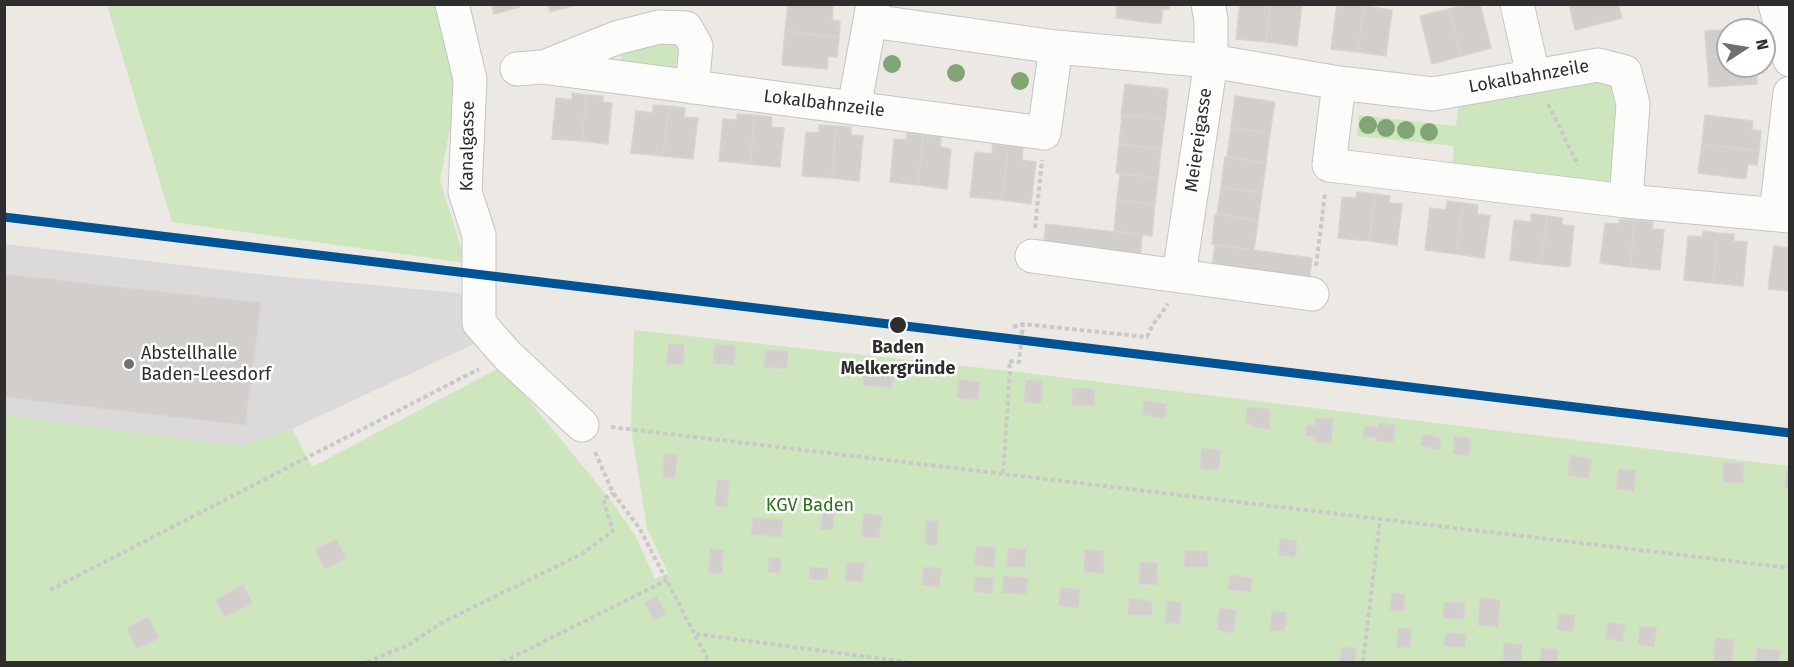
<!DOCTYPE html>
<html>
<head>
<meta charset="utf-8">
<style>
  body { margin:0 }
  #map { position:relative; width:1794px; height:667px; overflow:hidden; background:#ece8e4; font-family:"Fira Sans",sans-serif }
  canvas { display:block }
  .frame { position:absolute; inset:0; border:6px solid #2e2e2e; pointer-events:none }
  .north { position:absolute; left:1716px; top:18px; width:60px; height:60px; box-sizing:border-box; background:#fff; border:2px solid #ababab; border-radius:50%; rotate:78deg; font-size:16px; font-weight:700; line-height:24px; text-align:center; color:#2e2e2e }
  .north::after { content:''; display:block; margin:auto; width:21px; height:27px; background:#706f6e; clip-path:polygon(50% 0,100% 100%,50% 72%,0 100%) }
</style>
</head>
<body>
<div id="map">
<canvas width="1794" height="667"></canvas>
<div class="frame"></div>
<div class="north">N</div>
</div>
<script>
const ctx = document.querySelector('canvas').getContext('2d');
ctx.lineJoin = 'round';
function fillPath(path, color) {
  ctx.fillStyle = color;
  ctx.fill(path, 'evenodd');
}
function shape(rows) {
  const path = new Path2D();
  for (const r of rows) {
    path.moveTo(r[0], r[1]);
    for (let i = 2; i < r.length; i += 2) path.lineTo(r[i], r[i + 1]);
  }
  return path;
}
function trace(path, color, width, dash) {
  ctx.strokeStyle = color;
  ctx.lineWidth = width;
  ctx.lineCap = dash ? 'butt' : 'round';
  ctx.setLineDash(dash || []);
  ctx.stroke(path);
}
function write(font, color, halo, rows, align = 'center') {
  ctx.font = font + ' "Fira Sans",sans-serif';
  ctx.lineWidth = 5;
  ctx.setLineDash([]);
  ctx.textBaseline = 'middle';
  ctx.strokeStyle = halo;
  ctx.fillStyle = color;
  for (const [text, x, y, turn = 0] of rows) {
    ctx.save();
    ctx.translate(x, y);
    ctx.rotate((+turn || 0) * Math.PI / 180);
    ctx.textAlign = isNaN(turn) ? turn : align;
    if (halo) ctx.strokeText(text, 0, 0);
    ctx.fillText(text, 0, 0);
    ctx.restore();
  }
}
fillPath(shape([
  [5,244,266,275,459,293,471,305,476,343,292,429,239,446,5,415]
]), '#dcd9db');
fillPath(shape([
  [107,5,440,5,459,81,440,181,466,263,172,222],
  [628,42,681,43,675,68,627,66,621,59,622,49],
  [1604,77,1621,95,1618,171,1608,181,1595,184,1452,167,1454,146,1357,136,1359,115,1456,126,1459,102],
  [634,330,1010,371,1789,466,1789,662,5,662,5,415,239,446,292,429,312,467,499,368,508,375,609,498,635,535,655,579,668,573,647,529,631,428]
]), '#cee6be');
const building = shape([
  [492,4,519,4,520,7,494,14,492,4],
  [548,4,579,4,550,12,548,4],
  [788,4,833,5,832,20,840,21,839,37,785,31,788,4],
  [1117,4,1170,4,1169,10,1163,9,1161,24,1116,18,1117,4],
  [1240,4,1270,4,1266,42,1236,39,1240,4],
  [1270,4,1302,4,1297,46,1266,42,1270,4],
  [1337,4,1364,6,1358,52,1331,49,1337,4],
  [1465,4,1480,4,1491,48,1461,56,1449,9,1465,4],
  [1569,4,1618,4,1622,18,1575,30,1569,4],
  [1364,6,1392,10,1386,56,1358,52,1364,6],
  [1449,9,1461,56,1432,64,1420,16,1449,9],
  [1752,28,1752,30,1728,30,1728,56,1707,57,1705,31,1752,28],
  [785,31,839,37,837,57,828,56,827,69,782,65,785,31],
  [1728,56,1728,66,1763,66,1764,72,1757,72,1757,84,1709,87,1707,57,1728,56],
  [1125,84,1168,89,1165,120,1121,115,1125,84],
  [572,93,586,95,582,141,552,139,556,98,572,100,572,93],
  [586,95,603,96,603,102,612,103,608,144,582,141,586,95],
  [1235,96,1275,102,1270,133,1231,128,1235,96],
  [653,105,669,106,663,156,631,153,636,111,653,113,653,105],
  [669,106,685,108,684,117,698,118,693,159,663,156,669,106],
  [737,114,755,115,750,164,719,161,723,119,737,120,737,114],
  [755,115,772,117,771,127,784,128,780,167,750,164,755,115],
  [1122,115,1165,120,1161,149,1119,144,1122,115],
  [1705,115,1753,121,1752,130,1761,131,1759,151,1702,144,1705,115],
  [819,125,836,126,832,178,802,176,806,132,819,133,819,125],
  [836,126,851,127,851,135,863,136,859,181,832,178,836,126],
  [1231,128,1270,133,1266,163,1227,157,1231,128],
  [907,133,923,135,918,185,890,182,894,139,906,140,907,133],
  [923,135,941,137,940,147,951,149,947,189,918,185,923,135],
  [993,144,1008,146,1002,200,970,197,975,152,992,154,993,144],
  [1119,144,1161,149,1158,178,1116,173,1119,144],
  [1702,144,1759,151,1757,165,1748,164,1746,179,1698,173,1702,144],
  [1008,146,1023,147,1022,160,1036,162,1031,204,1002,200,1008,146],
  [1225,157,1266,163,1262,193,1221,187,1225,157],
  [1120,174,1158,178,1155,204,1117,200,1120,174],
  [1221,187,1262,193,1258,220,1217,214,1221,187],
  [1357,192,1375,194,1369,241,1338,238,1342,197,1356,198,1357,192],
  [1375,194,1390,196,1389,203,1402,204,1397,245,1369,241,1375,194],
  [1117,200,1155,204,1152,236,1114,231,1117,200],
  [1447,201,1463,203,1456,254,1425,250,1430,208,1446,210,1447,201],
  [1463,203,1478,205,1477,214,1490,216,1484,258,1456,254,1463,203],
  [1215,214,1258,220,1254,250,1212,244,1215,214],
  [1531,214,1547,216,1541,264,1510,260,1514,220,1531,222,1531,214],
  [1547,216,1562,218,1562,225,1574,226,1570,267,1541,264,1547,216],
  [1620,219,1635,220,1630,267,1600,263,1605,223,1619,224,1620,219],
  [1635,220,1653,222,1652,229,1664,230,1660,270,1630,267,1635,220],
  [1046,224,1142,235,1140,258,1043,247,1046,224],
  [1703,231,1718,233,1713,283,1684,280,1688,236,1702,237,1703,231],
  [1718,233,1734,234,1734,241,1747,242,1743,286,1713,283,1718,233],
  [1789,242,1790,291,1768,289,1774,246,1788,248,1789,242],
  [1215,245,1312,258,1309,282,1212,268,1215,245],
  [4,274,261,303,245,425,4,397,4,274],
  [668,344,684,344,683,364,667,364,668,344],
  [715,344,736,346,734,365,713,363,715,344],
  [766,350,788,351,787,369,764,367,766,350],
  [865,368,894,372,892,388,863,385,865,368],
  [959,379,980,382,978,400,957,398,959,379],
  [1026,380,1043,381,1041,404,1024,402,1026,380],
  [1073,388,1095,389,1094,406,1072,405,1073,388],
  [1144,401,1167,404,1165,418,1143,415,1144,401],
  [1247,407,1270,409,1270,429,1253,427,1250,423,1246,424,1247,407],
  [1316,418,1333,419,1331,444,1315,442,1315,437,1305,436,1306,425,1315,425,1316,418],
  [1379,423,1395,425,1393,443,1376,440,1376,437,1363,436,1365,426,1377,427,1379,423],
  [1423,434,1441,438,1439,450,1421,446,1423,434],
  [1455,436,1471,438,1468,456,1453,454,1455,436],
  [1202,448,1221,451,1218,471,1200,468,1202,448],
  [664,454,677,455,675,478,663,477,664,454],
  [1571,455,1592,459,1588,479,1567,475,1571,455],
  [1723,463,1744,463,1743,483,1723,482,1723,463],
  [1619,469,1636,471,1634,491,1616,489,1619,469],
  [1787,470,1790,471,1790,488,1784,488,1787,470],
  [717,480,729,480,727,507,715,506,717,480],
  [822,507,834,508,833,530,821,529,822,507],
  [864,513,882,516,879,538,861,536,864,513],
  [753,517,783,520,781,537,751,534,753,517],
  [926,520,938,521,937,545,925,544,926,520],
  [336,539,346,558,325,569,315,550,336,539],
  [1280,539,1297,541,1295,557,1279,555,1280,539],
  [977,546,996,548,994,567,974,565,977,546],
  [1008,548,1026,549,1025,567,1007,567,1008,548],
  [710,549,723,550,722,573,709,573,710,549],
  [1085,550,1104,551,1103,573,1084,572,1085,550],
  [1185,551,1208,552,1208,567,1184,566,1185,551],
  [769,558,781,558,780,573,768,572,769,558],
  [847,562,865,564,862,582,845,580,847,562],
  [1140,562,1158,563,1157,585,1139,584,1140,562],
  [810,567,828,568,827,580,809,579,810,567],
  [924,567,941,569,939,587,922,585,924,567],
  [1230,575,1252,578,1251,592,1228,589,1230,575],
  [1004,576,1028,578,1026,594,1002,593,1004,576],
  [975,577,993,578,992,593,974,592,975,577],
  [243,585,252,603,225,617,215,600,243,585],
  [1061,587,1080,590,1078,608,1058,605,1061,587],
  [1392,593,1405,594,1404,611,1390,610,1392,593],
  [657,597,666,614,654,620,645,603,657,597],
  [1480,597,1500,600,1498,627,1478,625,1480,597],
  [1129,599,1152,601,1152,615,1128,614,1129,599],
  [1167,601,1181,602,1180,624,1165,623,1167,601],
  [1444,602,1465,603,1464,619,1443,618,1444,602],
  [1220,608,1237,611,1233,633,1217,630,1220,608],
  [1272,611,1287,613,1284,631,1270,630,1272,611],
  [1559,613,1575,615,1573,632,1557,630,1559,613],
  [148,617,159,638,137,649,127,628,148,617],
  [1608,623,1625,624,1623,641,1606,639,1608,623],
  [1640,626,1657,628,1654,647,1638,645,1640,626],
  [1398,628,1412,629,1410,648,1397,647,1398,628],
  [1445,633,1466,634,1465,647,1444,646,1445,633],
  [1715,638,1734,640,1732,662,1713,661,1715,638],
  [1504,643,1522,645,1521,662,1503,661,1504,643],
  [1342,647,1356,649,1355,662,1340,662,1342,647],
  [1541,648,1558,649,1557,662,1540,662,1541,648],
  [1757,648,1780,651,1779,662,1756,662,1757,648]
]);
fillPath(building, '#d1cecb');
trace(building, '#d7d4d0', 1.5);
const minor = shape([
  [452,4,470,79,465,192,479,235,479,323,507,355,582,425],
  [1517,4,1533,75],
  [1775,4,1790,60],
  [871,21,1056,47,1211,61,1339,83,1433,94,1598,65,1625,72,1633,104,1626,201],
  [544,67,616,38,659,27,686,28,696,46,692,87],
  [517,69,542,67,1044,133,1056,47],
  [1339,83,1329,165,1626,201,1790,216],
  [854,108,873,4],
  [1776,214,1790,93],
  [1032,256,1312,294],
  [1179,275,1211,61,1211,20,1208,4]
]);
trace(minor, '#c5c4c5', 35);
trace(shape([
  [1548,104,1578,165],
  [1035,228,1042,160],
  [1316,266,1325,193],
  [1013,327,1023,324],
  [611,427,1790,568],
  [595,452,613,493,640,529,709,662],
  [1003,473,1010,371,1009,361,1019,362,1023,324,1147,337,1152,326,1168,304],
  [50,590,479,369],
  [696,634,906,662],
  [367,662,410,644,441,623,582,554,613,531,603,499,613,493],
  [503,662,667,580],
  [1363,662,1380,519]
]), '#c9c9c8', 4, [4.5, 3]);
trace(minor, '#fcfcfb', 33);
trace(shape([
  [4,217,1790,433]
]), '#005395', 9);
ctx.fillStyle = '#82a575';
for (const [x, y] of [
  [892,64],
  [956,73],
  [1020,81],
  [1368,125],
  [1386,128],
  [1406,130],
  [1429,132]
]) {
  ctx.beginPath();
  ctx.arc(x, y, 9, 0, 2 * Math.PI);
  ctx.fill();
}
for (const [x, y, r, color] of [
  [898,325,9,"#2e2e2e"],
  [129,364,6,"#706f6e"]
]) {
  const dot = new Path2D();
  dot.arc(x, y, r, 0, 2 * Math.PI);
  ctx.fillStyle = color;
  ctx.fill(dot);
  trace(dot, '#fff', 2);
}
write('18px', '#2e2e2e', '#fff', [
  ["Lokalbahnzeile",1529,77,-10],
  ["Lokalbahnzeile",824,104,7],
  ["Meiereigasse",1199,140,-82],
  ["Kanalgasse",468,146,-89]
]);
write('bold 18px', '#2e2e2e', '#fff', [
  ["Baden",898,348],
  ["Melkergründe",898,369]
]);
write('18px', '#2e2e2e', '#fff', [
  ["Abstellhalle",141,354],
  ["Baden-Leesdorf",141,375]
], 'left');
write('18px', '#2c6e1b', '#fff', [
  ["KGV Baden",810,506]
]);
</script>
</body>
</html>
